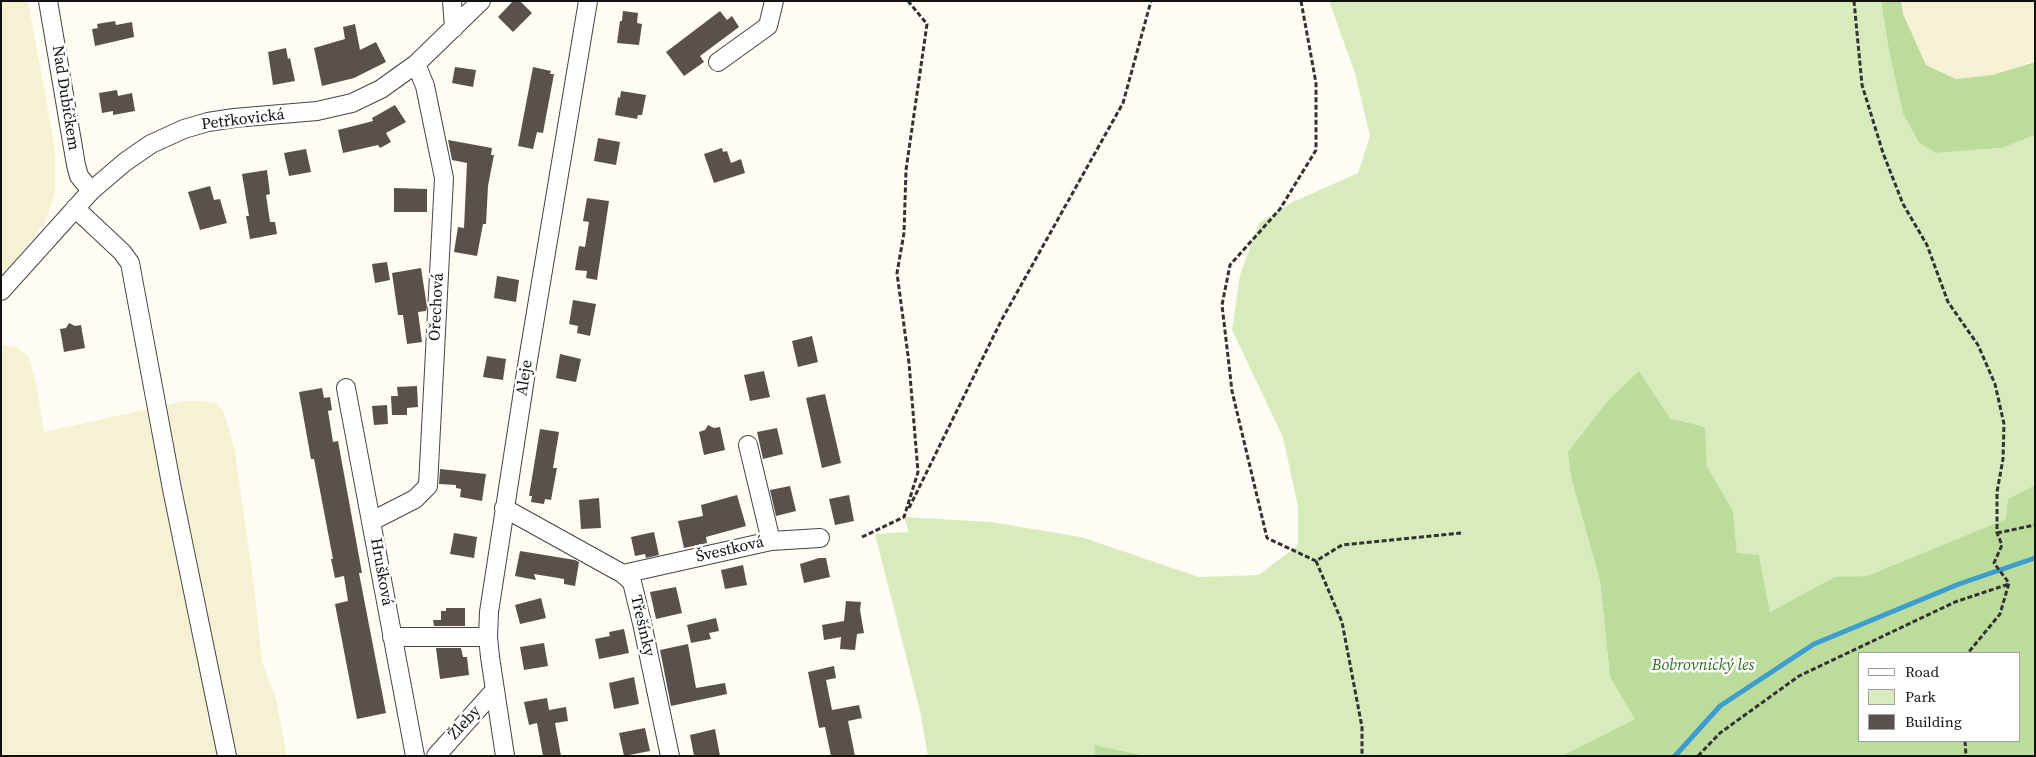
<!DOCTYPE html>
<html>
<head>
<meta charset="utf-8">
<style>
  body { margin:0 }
  #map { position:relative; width:2036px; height:757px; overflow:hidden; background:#fffcf4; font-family:"Source Serif 4",serif }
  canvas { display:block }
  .frame { position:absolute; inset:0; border:2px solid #111; pointer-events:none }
  .legend { position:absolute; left:1858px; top:652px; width:162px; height:90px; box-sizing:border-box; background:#fff; border:1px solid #a0a0a0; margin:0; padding:6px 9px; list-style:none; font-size:15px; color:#111 }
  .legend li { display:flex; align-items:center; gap:10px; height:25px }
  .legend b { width:25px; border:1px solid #a0a0a0 }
</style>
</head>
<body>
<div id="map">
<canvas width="2036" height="757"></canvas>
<div class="frame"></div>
<ul class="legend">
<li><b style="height:6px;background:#fff"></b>Road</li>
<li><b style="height:14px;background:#d7ebbc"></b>Park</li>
<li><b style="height:14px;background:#5a514d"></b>Building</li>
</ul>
</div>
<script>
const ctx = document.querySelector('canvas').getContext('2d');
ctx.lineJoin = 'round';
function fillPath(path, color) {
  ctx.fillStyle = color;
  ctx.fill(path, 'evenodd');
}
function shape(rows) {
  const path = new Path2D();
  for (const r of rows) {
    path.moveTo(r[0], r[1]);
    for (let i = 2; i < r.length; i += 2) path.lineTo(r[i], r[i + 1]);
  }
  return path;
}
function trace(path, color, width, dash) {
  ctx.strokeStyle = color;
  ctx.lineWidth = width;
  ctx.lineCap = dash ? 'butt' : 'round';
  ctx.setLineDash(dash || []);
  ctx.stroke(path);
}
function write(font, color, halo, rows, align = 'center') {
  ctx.font = font + ' "Source Serif 4",serif';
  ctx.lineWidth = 5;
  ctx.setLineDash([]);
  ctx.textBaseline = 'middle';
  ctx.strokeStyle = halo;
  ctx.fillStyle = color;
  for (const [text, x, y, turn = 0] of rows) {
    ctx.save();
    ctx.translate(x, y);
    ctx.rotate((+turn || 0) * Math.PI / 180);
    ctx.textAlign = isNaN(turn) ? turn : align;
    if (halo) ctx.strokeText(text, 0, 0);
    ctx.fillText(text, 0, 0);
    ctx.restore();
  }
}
fillPath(shape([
  [1,1,28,1,55,148,55,192,46,220,1,279],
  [1901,1,2035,1,2035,61,1992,75,1956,79,1926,65,1903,14],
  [1,345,16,347,29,357,37,389,44,432,184,401,202,401,217,404,224,412,235,451,255,594,262,662,276,699,287,756,1,756]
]), '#f6f1d3');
fillPath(shape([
  [1329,1,1881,1,1889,51,1903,114,1919,143,1936,153,2002,148,2035,135,2035,485,2009,499,2007,519,1867,576,1835,578,1770,612,1759,555,1737,554,1733,511,1707,466,1705,427,1670,418,1639,371,1572,481,1600,581,1610,677,1636,719,1562,756,1147,756,1094,745,1095,756,928,756,920,711,875,534,909,532,904,517,991,522,1081,537,1199,577,1259,575,1298,545,1298,507,1283,437,1232,330,1240,275,1259,223,1293,202,1358,173,1370,136,1355,73]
]), '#d7ebbc');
fillPath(shape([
  [1881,1,1901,1,1903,14,1926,65,1956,79,1992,75,2035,62,2035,135,2002,148,1936,153,1919,143,1903,114,1889,51],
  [1639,371,1670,418,1705,427,1707,466,1733,511,1737,553,1759,555,1770,612,1835,577,1867,576,2006,519,2008,499,2035,485,2035,756,1562,756,1635,719,1610,677,1600,581,1572,481,1568,452,1607,402],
  [1860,653,2020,653,2020,741,1860,741],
  [1094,745,1147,756,1095,756]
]), '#bcdc9b');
trace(shape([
  [1675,756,1720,706,1814,644,1959,584,2035,558]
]), '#3e9dcf', 5);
fillPath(shape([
  [513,1,520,1,532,13,513,32,498,17],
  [623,11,638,13,637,23,642,24,639,45,617,43,620,21,622,21],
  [720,11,727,20,732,16,739,27,700,56,704,62,684,76,666,52],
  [115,21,116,25,132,22,134,37,95,46,92,29,98,28,97,24],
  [355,24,360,50,376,42,386,62,354,78,322,86,314,48,345,39,343,27],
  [286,48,288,59,290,58,295,81,273,85,268,52],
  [455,67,476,70,473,87,452,83],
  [533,67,551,71,550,74,554,74,543,133,537,132,533,149,518,146],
  [117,90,118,96,132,93,135,111,113,115,113,111,102,113,99,93],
  [621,91,646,95,642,115,638,115,637,119,615,115,618,97,620,98],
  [395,105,406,122,386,133,391,142,380,148,378,145,343,153,338,130,373,121,372,118],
  [598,138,620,142,616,165,594,161],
  [448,140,492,148,491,155,494,155,488,186,486,224,483,224,477,256,454,252,458,227,464,228,467,163,452,160],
  [722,148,723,152,727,151,731,163,741,159,745,173,714,183,704,154],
  [306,149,311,172,289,176,284,153],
  [267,170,270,194,266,195,270,222,275,222,277,234,250,239,246,216,249,216,242,174],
  [210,186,214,200,220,199,227,223,200,230,188,192],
  [394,188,427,189,427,212,394,212],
  [587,198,609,201,597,280,586,278,587,271,575,270,579,246,585,247,589,222,583,221],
  [387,262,390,280,375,283,372,264],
  [421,268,427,307,426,311,418,312,422,342,407,344,403,315,398,315,392,273],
  [497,276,519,280,516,302,494,298],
  [573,300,596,304,590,336,577,333,578,326,569,324],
  [69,323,75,326,81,325,85,348,64,352,60,329,66,328],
  [812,336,818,362,798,367,792,341],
  [560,354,581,359,576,382,556,378],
  [487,356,506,359,503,380,483,377],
  [764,371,770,397,750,401,744,375],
  [417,386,418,407,407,408,407,415,392,415,391,396,398,396,397,387],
  [322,388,324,398,330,397,332,410,328,411,333,442,338,441,362,573,359,573,386,713,357,719,335,604,348,601,344,576,335,578,331,559,333,559,314,459,311,459,299,392],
  [825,394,841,463,822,468,806,398],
  [387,405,388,424,374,425,372,406],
  [708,425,714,428,720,427,725,450,704,455,699,432,705,430],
  [777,428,783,454,763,459,757,432],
  [540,429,559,432,553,468,557,468,551,500,545,499,544,504,531,502,532,496,529,496],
  [440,469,486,474,482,501,460,497,461,489,456,488,456,485,439,484],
  [790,486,796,511,776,516,770,490],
  [737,495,746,526,706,537,707,543,684,548,678,521,703,516,701,505],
  [849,495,854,521,835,525,829,499],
  [599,498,601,528,581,529,579,500],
  [654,532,659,555,646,558,645,554,635,556,631,537],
  [454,533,477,537,474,558,450,554],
  [520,551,575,560,579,562,575,586,564,584,564,579,534,574,536,580,515,576],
  [819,558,826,558,830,577,804,583,800,564],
  [743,565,747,585,725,589,721,570],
  [676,587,682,613,656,619,650,592],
  [541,598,546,618,520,624,515,605],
  [846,601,861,602,860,610,864,633,857,634,855,650,840,649,841,637,824,640,822,625,844,621],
  [446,608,465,608,465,626,434,626,433,620,441,620,441,611,446,611],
  [716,618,719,631,709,633,711,639,691,643,687,625],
  [624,629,629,653,599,659,595,639,610,636,609,632],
  [544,643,548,666,524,670,520,647],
  [688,644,696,688,725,683,727,694,671,706,660,650],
  [436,648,461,648,463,657,467,657,469,675,440,679],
  [834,666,836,678,826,680,832,710,859,705,862,718,848,721,855,756,831,756,825,727,819,728,808,672],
  [634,677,639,704,614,709,609,683],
  [547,698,549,710,566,707,568,721,555,723,561,756,543,756,537,723,529,725,524,702],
  [645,728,650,751,624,756,619,733],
  [715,729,720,756,694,756,690,735]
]), '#5a514d');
const minor = shape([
  [48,1,76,165,79,176,91,191],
  [452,1,454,28],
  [718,62,768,26,774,1],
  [75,208,122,252,130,263,172,489,227,756],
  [1,291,91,191,125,162,151,144,184,129,208,122,234,118,317,111,352,103,381,89,416,64,481,1],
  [346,388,415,756],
  [504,508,623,574,632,582,642,623,670,756],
  [372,521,415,499,428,486,444,178,425,86,416,64],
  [771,541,820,538],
  [623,574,771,541,748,445],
  [392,637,488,637],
  [436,756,494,691],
  [505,756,490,657,488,637,489,612,526,372,588,1]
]);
trace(minor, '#444', 20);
trace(shape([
  [1301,1,1316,83,1316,150,1280,209,1230,265,1222,305,1232,391,1267,538,1316,561,1342,545,1461,533],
  [1854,1,1862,85,1883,153,1903,204,1927,245,1948,302,1978,345,1995,384,2004,424,2003,459,1997,492,1997,533,2002,545,1994,563,2009,583,2000,614,1968,653],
  [909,508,1001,321,1123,103,1151,1],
  [1997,533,2035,525],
  [862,537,904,517,918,472,909,363,897,273,904,233,906,170,927,24,908,1],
  [1316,561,1342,622,1362,727,1362,756],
  [1965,741,1966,756],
  [1698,756,1720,733,1799,676,1955,602,2009,584]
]), '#333', 3, [5, 2.5]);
trace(minor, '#fff', 18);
write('16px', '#111', '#fff', [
  ["Nad Dubíčkem",65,98,81],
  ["Petřkovická",243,120,-7],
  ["Ořechová",437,307,-87],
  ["Aleje",525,378,-81],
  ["Švestková",730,550,-13],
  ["Hrušková",381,572,80],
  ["Třešínky",642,626,77],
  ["Žleby",465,723,-48]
]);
write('italic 16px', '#326b1f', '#fff', [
  ["Bobrovnický les",1703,666]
]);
</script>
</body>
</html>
